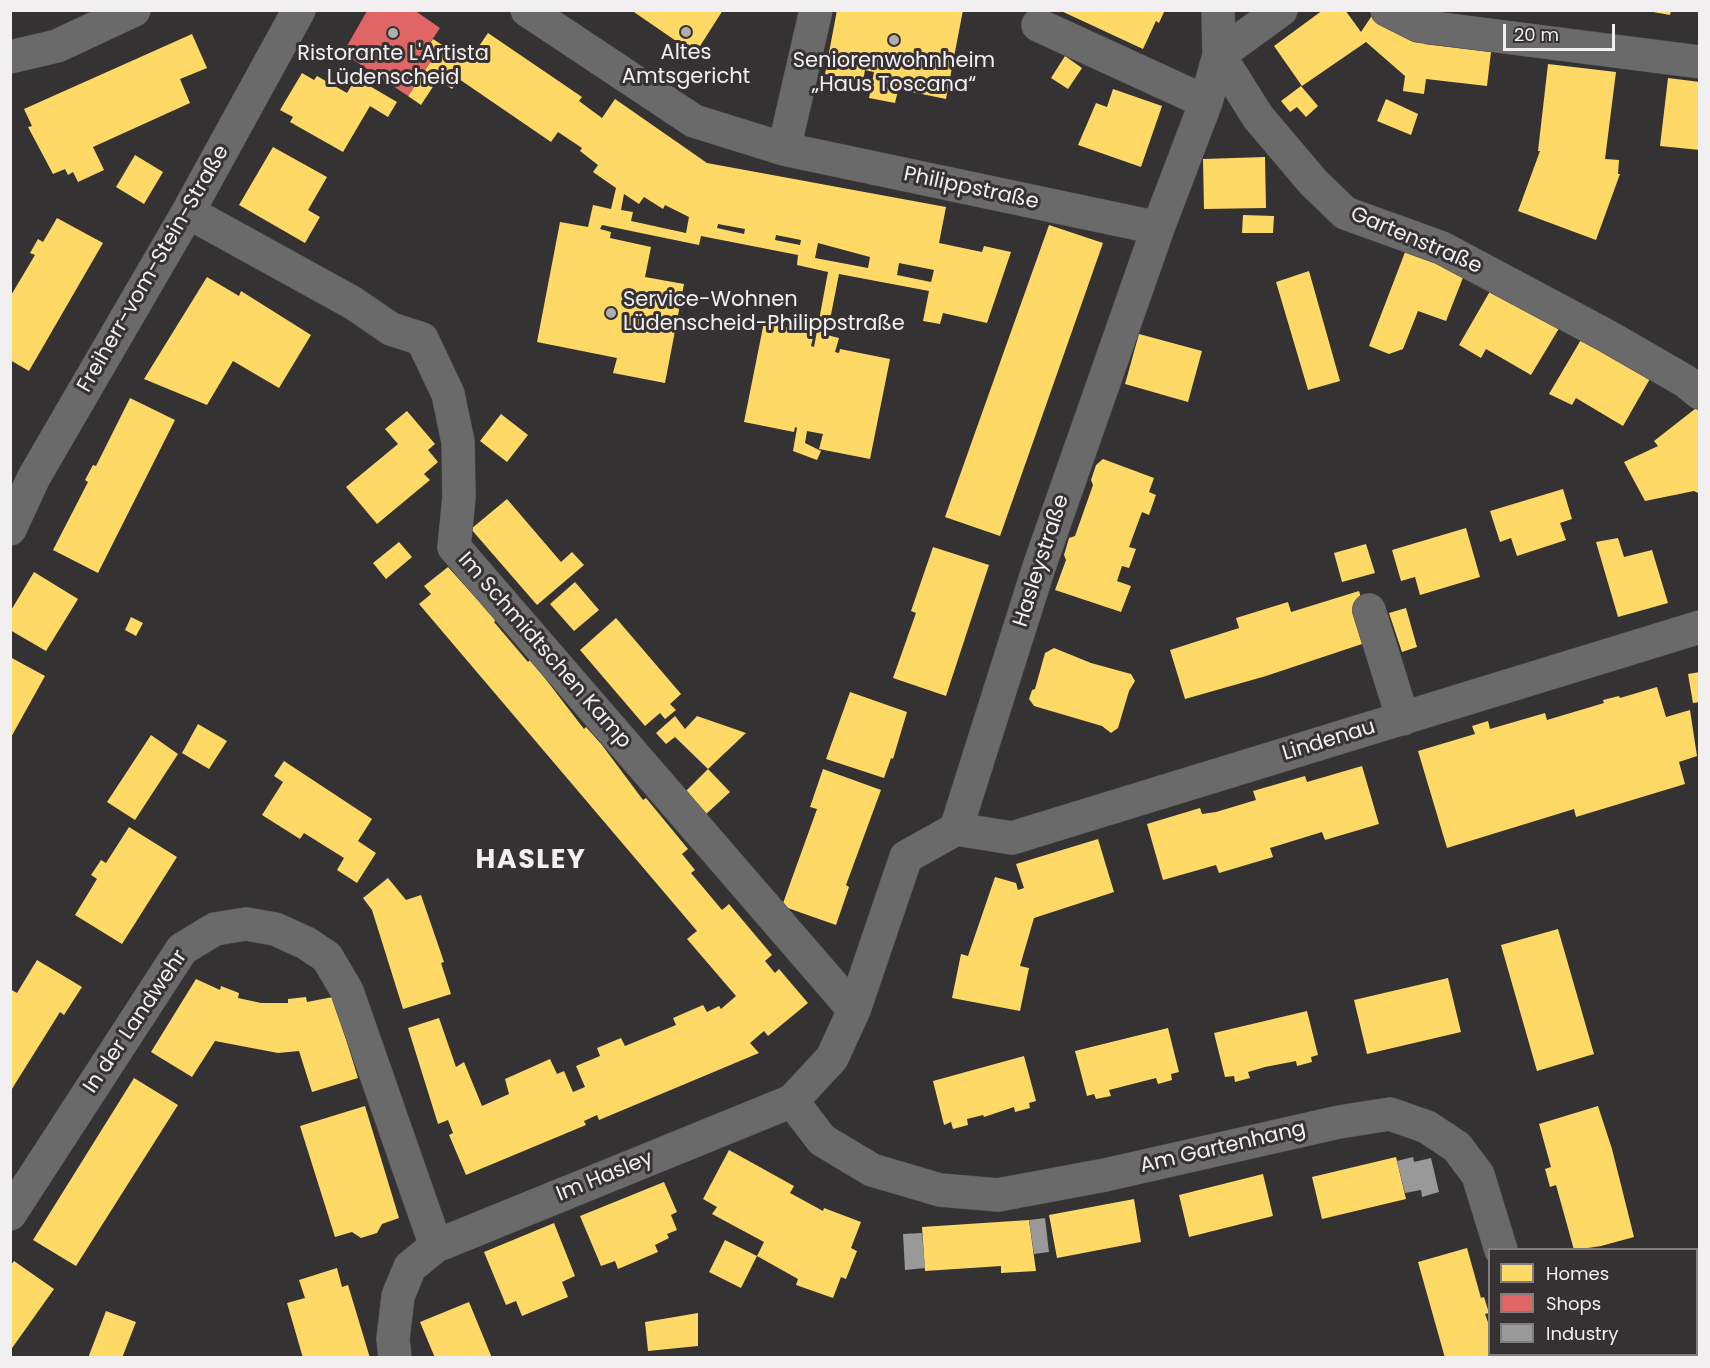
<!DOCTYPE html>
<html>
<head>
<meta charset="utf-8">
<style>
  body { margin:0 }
  #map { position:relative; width:1710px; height:1368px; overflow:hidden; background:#353233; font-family:Poppins,sans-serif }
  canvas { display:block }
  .frame { position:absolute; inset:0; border:12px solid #f2eff0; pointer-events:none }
  .legend { position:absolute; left:1488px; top:1248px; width:210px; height:108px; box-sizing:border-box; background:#363133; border:2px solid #817d7f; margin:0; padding:8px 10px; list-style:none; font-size:18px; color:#f2eff0 }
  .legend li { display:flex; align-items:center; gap:12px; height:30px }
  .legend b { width:30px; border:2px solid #817d7f }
  .scale { position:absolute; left:1503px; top:24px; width:112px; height:27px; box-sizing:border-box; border:3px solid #f2eff0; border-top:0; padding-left:8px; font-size:18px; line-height:21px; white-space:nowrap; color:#f2eff0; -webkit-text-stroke:4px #363133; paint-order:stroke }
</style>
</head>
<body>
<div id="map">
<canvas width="1710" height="1368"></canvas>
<div class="frame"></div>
<ul class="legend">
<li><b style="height:16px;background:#ffd966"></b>Homes</li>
<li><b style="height:16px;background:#e06666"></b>Shops</li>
<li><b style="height:16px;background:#999"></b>Industry</li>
</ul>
<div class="scale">20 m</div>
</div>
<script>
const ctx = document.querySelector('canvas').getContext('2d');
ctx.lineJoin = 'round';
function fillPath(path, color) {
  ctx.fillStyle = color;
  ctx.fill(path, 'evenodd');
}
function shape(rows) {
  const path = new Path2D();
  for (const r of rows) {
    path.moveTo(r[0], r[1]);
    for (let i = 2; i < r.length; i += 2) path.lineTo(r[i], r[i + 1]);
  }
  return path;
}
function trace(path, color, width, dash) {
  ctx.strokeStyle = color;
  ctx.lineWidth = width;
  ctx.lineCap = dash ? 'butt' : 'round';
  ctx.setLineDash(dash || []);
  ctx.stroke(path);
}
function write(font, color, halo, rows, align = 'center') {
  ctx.font = font + ' Poppins,sans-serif';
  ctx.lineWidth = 6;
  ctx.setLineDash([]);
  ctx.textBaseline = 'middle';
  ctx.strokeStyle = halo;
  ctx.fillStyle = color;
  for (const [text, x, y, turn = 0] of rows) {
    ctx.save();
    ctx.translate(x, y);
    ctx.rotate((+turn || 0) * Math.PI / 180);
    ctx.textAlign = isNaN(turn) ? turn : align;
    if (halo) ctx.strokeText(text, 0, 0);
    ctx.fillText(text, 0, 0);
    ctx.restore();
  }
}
fillPath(shape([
  [631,10,723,10,695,54],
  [837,10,963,10,946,99,907,91,909,79,901,78,895,103,869,98,874,72,865,70,863,81,825,74],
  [1059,10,1165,10,1159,23,1156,21,1143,49],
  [1323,10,1345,10,1361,32,1373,14,1425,41,1424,44,1491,52,1487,86,1426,79,1424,94,1403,91,1405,76,1366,42,1302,86,1274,46],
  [1642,10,1671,10,1670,15],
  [488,33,582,97,579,101,602,118,615,99,707,163,946,207,939,243,982,252,984,246,1011,252,987,323,943,313,940,324,923,321,929,291,839,274,827,335,839,338,835,352,839,353,840,349,890,359,870,459,819,449,823,434,807,431,805,443,821,451,817,460,793,451,797,428,795,427,794,432,744,422,764,322,814,333,811,346,814,347,828,272,797,265,798,255,701,236,699,245,602,225,600,229,611,232,610,238,651,247,645,277,684,284,665,383,613,373,617,358,537,342,560,222,588,227,593,205,611,209,616,188,593,172,598,165,580,151,582,148,558,132,551,142,459,79,452,89,438,79,421,105,408,96,433,58,424,52,433,39,468,62],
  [624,194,639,204,644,197,663,209,665,205,689,217,686,233,631,221,633,212,621,210],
  [718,224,745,229,744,234,717,228],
  [776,235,801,240,800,245,775,240],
  [818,243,870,257,868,268,815,258],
  [899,263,934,270,931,282,897,275],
  [192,34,207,68,180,79,190,103,93,147,104,170,78,182,73,172,68,175,65,169,53,174,28,127,32,126,24,109],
  [1065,56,1082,68,1068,89,1051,78],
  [1548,64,1616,72,1605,159,1619,160,1618,174,1620,174,1596,240,1518,211,1540,151,1538,151],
  [302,73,314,80,317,76,347,93,356,78,397,102,388,117,370,106,343,152,290,122,293,117,280,110],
  [1668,78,1700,82,1700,150,1660,146],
  [1301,86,1318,106,1306,117,1297,107,1290,112,1281,101],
  [1113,89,1162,106,1141,167,1078,145,1096,103,1107,107],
  [1386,99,1418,114,1411,135,1377,121],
  [273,147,327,177,308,210,320,217,305,243,239,205],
  [135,155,163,172,144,204,116,187],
  [1265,157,1266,208,1204,209,1203,159],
  [1243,215,1274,216,1273,233,1242,233],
  [57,218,103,243,29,371,10,360,10,297,35,255,30,253,38,239,43,242],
  [1049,225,1103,243,1000,536,945,517],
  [1407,247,1466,270,1446,321,1418,311,1403,349,1389,354,1369,346],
  [1309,271,1340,381,1308,390,1276,282],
  [207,277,239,296,241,291,311,335,279,388,233,361,207,405,144,379],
  [1493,286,1561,325,1531,375,1486,349,1481,358,1459,345],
  [1139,334,1202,351,1188,402,1125,384],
  [1582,338,1651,377,1623,426,1576,398,1572,405,1549,394],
  [130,398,175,420,98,573,53,550,88,482,85,480,93,465,96,466],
  [1700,405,1700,494,1694,491,1645,501,1624,462,1658,446,1654,441],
  [407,411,435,444,428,450,438,462,424,474,430,480,377,524,346,487,398,444,385,429],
  [501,414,528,435,507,462,480,441],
  [1103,459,1154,478,1149,492,1156,495,1149,515,1142,512,1129,547,1136,549,1129,568,1122,566,1117,581,1131,586,1121,612,1055,590,1066,560,1064,555,1069,538,1075,536,1093,485,1091,480,1096,465],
  [1563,489,1572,519,1560,523,1566,540,1517,556,1511,538,1500,542,1490,511],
  [507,499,561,562,572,552,584,565,537,605,471,529],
  [1466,528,1480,577,1420,595,1415,577,1401,581,1392,550],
  [1618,538,1624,557,1652,550,1668,603,1618,617,1596,542],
  [399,542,412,557,386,579,373,563],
  [1366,544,1375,573,1342,582,1334,553],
  [933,547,989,565,946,696,893,678,916,613,911,611],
  [448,567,496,620,494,622,528,662,530,660,544,677,584,729,586,727,602,745,643,800,646,798,688,849,682,854,695,870,691,873,722,910,729,904,772,955,765,961,775,973,779,969,808,1003,768,1036,764,1031,750,1043,759,1053,599,1120,597,1115,584,1121,586,1125,466,1175,449,1135,453,1133,448,1120,438,1124,408,1028,439,1018,456,1067,464,1062,482,1106,509,1094,505,1079,550,1059,557,1074,564,1071,573,1092,585,1087,576,1066,600,1056,597,1048,621,1038,625,1046,676,1025,673,1018,703,1005,707,1012,719,1006,721,1009,736,996,687,939,697,931,419,604,431,594,424,586],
  [34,572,78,599,46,651,10,630,10,612],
  [575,582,599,610,574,631,550,604],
  [1359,591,1374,640,1266,676,1185,699,1170,650,1239,628,1236,618,1288,602,1291,612],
  [1406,608,1417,647,1402,652,1389,613],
  [131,617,143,623,136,636,125,630],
  [616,618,681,694,670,704,676,710,665,719,660,713,645,726,580,650],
  [1054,648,1091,663,1131,674,1135,681,1129,691,1118,728,1111,733,1102,726,1034,706,1029,699,1032,690,1035,689,1045,653],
  [10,657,45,676,10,739],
  [1700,672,1700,702,1693,703,1688,674],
  [1657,687,1666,717,1690,710,1697,756,1679,762,1685,784,1576,817,1574,809,1447,848,1418,751,1475,734,1472,726,1488,721,1490,729,1545,713,1547,720,1604,703,1603,700,1619,696,1620,698],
  [850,692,907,712,893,759,891,758,884,778,826,759],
  [675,716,685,729,697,716,746,733,708,769,675,737,666,744,656,733],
  [198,724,227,741,209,769,182,753],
  [151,735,178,754,135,820,107,802],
  [284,761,372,819,358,841,376,853,357,883,337,870,344,858,304,833,300,839,262,815,283,782,274,776],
  [1362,766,1379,824,1325,840,1322,832,1270,848,1273,857,1219,873,1216,865,1163,880,1147,824,1200,808,1202,814,1216,812,1256,800,1253,791,1305,776,1307,782],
  [708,769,730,792,705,815,684,793],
  [823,769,881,790,846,885,849,887,836,925,782,906,817,809,810,807],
  [129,827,177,857,122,944,75,915,97,879,91,875,101,860,106,863],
  [1098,839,1114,892,1034,918,1020,966,1029,968,1020,1011,952,998,961,954,968,956,995,877,1016,883,1018,890,1024,888,1016,864],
  [388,878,406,900,421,895,444,962,441,963,451,994,403,1009,372,910,363,898],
  [1558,929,1594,1054,1537,1071,1501,945],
  [37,960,82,987,64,1015,60,1012,10,1092,10,989,17,993],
  [1448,978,1461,1032,1367,1054,1354,1000],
  [196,979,220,990,221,986,239,993,238,998,261,1003,288,1003,288,999,306,997,307,1002,333,997,358,1078,312,1092,299,1051,278,1053,215,1041,192,1077,151,1052],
  [1307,1011,1318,1055,1311,1057,1312,1062,1297,1066,1296,1061,1265,1067,1248,1072,1250,1078,1235,1082,1234,1076,1225,1077,1214,1033],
  [1168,1028,1179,1072,1171,1074,1172,1080,1158,1084,1156,1078,1109,1090,1111,1096,1096,1099,1094,1094,1087,1096,1075,1051],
  [1024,1056,1036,1101,1029,1103,1030,1108,1015,1112,1014,1107,984,1117,983,1115,967,1119,968,1125,953,1129,951,1122,944,1125,933,1081],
  [134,1078,178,1105,76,1266,33,1240],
  [365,1106,399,1218,382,1224,377,1233,361,1238,352,1232,335,1237,300,1126],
  [1598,1106,1612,1149,1634,1237,1601,1246,1574,1250,1556,1185,1550,1187,1545,1169,1551,1167,1539,1124],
  [729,1150,794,1186,790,1193,823,1211,824,1208,861,1222,851,1248,857,1251,846,1279,841,1277,833,1298,796,1285,798,1279,757,1256,764,1242,712,1214,717,1207,703,1199],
  [1396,1157,1406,1199,1322,1219,1312,1177],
  [1263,1174,1273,1216,1189,1237,1179,1195],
  [664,1182,677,1212,671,1215,677,1230,667,1234,669,1238,655,1245,658,1252,618,1269,615,1261,601,1266,580,1216],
  [1134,1199,1141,1242,1057,1258,1049,1215],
  [1029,1220,1036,1271,1001,1273,1001,1266,925,1271,922,1227],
  [554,1223,575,1276,562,1282,568,1297,522,1316,516,1301,506,1305,484,1252],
  [725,1240,757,1256,741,1288,709,1272],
  [1467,1248,1481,1298,1484,1297,1489,1313,1485,1314,1490,1328,1490,1354,1497,1354,1498,1358,1445,1358,1418,1262],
  [14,1261,54,1289,10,1351,10,1266],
  [337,1268,342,1287,348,1285,370,1358,303,1358,287,1303,305,1298,299,1280],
  [469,1302,492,1358,435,1358,420,1322],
  [106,1311,136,1322,122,1358,88,1358],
  [698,1313,698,1346,648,1351,645,1322],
  [1592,1354,1652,1354,1653,1358,1593,1358]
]), '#ffd966');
fillPath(shape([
  [371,10,414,10,440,28,424,52,433,58,408,96,343,53,367,11]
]), '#e06666');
fillPath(shape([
  [1413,1157,1414,1162,1431,1158,1439,1192,1422,1197,1421,1190,1405,1193,1397,1161],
  [1045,1218,1049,1252,1034,1254,1029,1220],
  [922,1233,925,1268,905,1270,903,1234]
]), '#999');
const minor = shape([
  [527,10,694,121,784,149,1158,228],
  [1218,10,1219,55,1258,117,1313,182,1345,213,1442,248,1607,336,1685,381,1700,393],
  [1387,10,1419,26,1700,62],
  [1038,25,1206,102],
  [10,57,57,46,134,10],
  [784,149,816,10],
  [188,212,353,303,391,329,422,339,448,394,458,442,459,497,454,547,854,1010],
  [10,529,34,477,188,212,299,10],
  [1369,610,1403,719],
  [956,829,1012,838,1700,627],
  [792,1101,822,1140,872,1170,940,1190,998,1195,1105,1175,1339,1122,1390,1114,1427,1127,1457,1147,1478,1175,1501,1250],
  [10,1214,182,949,215,929,246,924,275,929,306,943,327,957,347,991,436,1246],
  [1527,1354,1527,1358],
  [395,1358,393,1339,398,1296,410,1267,436,1246,792,1101,832,1058,854,1010,906,857,956,829,1039,567,1158,228,1206,102,1219,55,1281,10]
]);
trace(minor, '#545152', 34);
trace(minor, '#6b6a6a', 33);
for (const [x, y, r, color] of [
  [686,32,6,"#b0adae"],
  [393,33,6,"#b0adae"],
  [894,40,6,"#b0adae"],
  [611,313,6,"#b0adae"]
]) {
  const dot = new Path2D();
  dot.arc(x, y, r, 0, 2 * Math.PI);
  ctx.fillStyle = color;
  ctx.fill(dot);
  trace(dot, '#363133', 2);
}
write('21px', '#f2eff0', '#363133', [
  ["Altes",686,54],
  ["Amtsgericht",686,78],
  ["Ristorante L'Artista",393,55],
  ["Lüdenscheid",393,79],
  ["Seniorenwohnheim",894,62],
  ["„Haus Toscana“",894,86],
  ["Service-Wohnen",623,301,"left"],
  ["Lüdenscheid-Philippstraße",623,325,"left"]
]);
write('21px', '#f2eff0', '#363133', [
  ["Philippstraße",971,189,12],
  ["Gartenstraße",1416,241,23],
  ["Freiherr-vom-Stein-Straße",154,269,-60],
  ["Hasleystraße",1042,561,-72],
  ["Im Schmidtschen Kamp",544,651,49],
  ["Lindenau",1329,741,-17],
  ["In der Landwehr",136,1022,-56],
  ["Am Gartenhang",1223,1148,-13],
  ["Im Hasley",605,1177,-22]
]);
ctx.letterSpacing = '1.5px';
write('bold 27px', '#f2eff0', '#363133', [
  ["HASLEY",531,861]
]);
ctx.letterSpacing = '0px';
</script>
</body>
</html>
